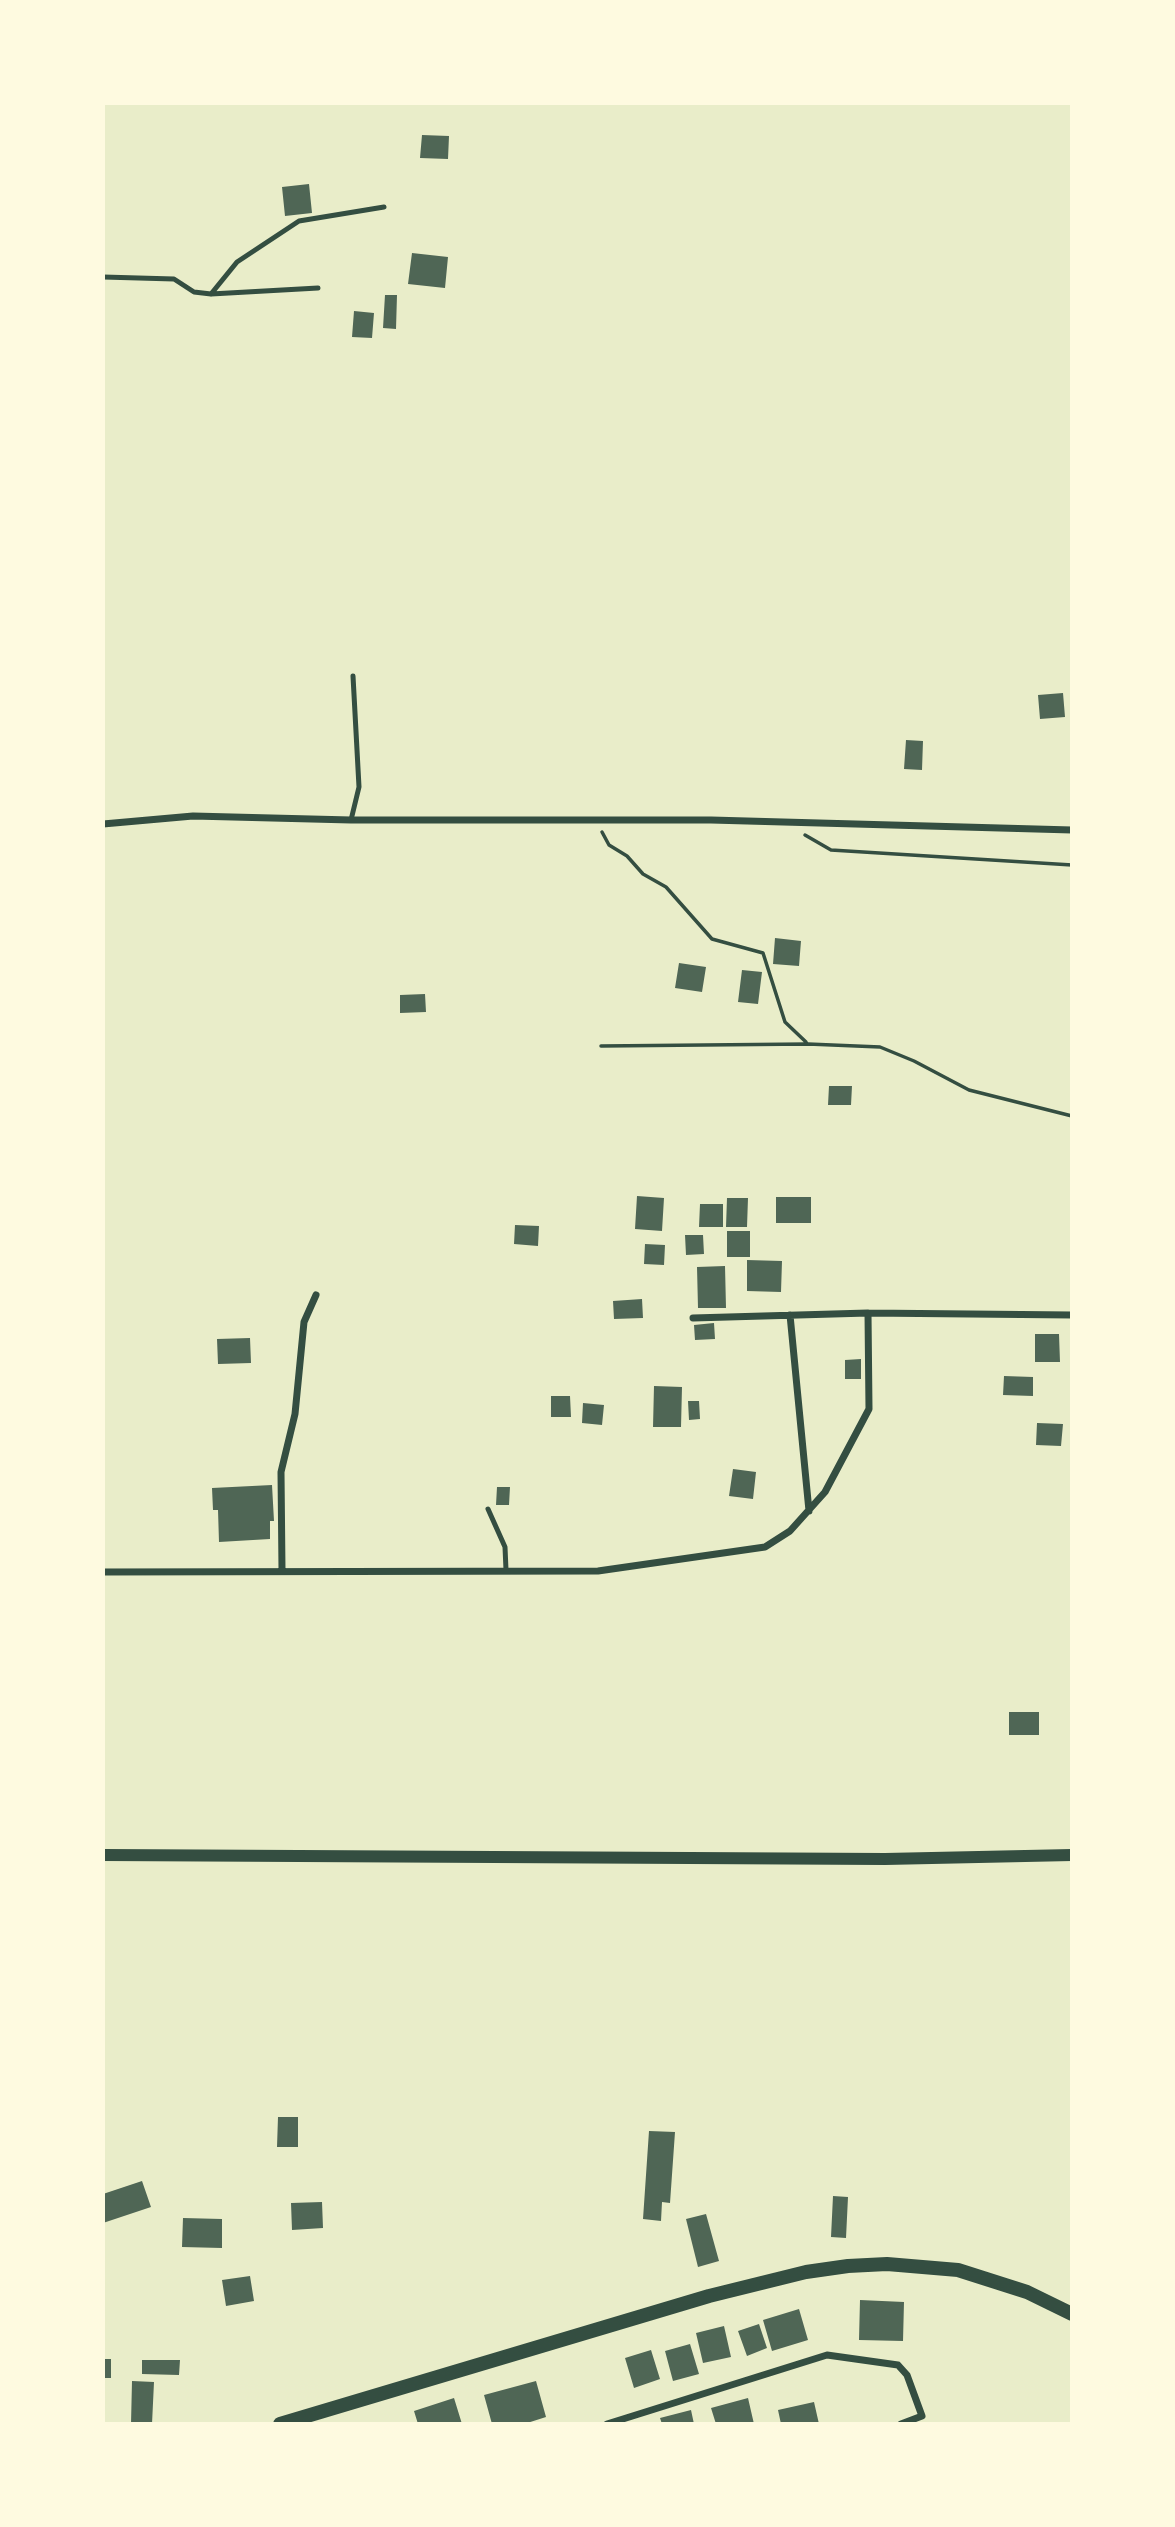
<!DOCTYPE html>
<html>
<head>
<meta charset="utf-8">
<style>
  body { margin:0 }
  #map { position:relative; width:1175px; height:2527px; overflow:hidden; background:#e9edc9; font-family:Quicksand,sans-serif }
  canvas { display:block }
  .frame { position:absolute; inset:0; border:105px solid #fefae0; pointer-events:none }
</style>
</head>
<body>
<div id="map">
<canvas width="1175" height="2527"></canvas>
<div class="frame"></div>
</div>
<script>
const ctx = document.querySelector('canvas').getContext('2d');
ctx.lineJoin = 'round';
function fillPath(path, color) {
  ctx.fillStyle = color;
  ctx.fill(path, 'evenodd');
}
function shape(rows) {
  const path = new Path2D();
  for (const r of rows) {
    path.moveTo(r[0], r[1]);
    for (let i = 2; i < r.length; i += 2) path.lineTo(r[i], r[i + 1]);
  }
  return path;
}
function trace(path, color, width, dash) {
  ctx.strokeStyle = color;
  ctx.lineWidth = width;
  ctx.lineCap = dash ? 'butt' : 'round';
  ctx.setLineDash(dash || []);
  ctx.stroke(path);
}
fillPath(shape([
  [422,135,449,136,448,159,420,158],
  [309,184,312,213,285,216,282,187],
  [412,253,448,257,445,288,408,284],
  [385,295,397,295,396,329,383,328],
  [354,311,374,313,372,338,352,337],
  [1063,693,1065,717,1040,719,1038,695],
  [906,740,923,741,922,770,904,769],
  [775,938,801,941,799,966,773,964],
  [679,963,706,967,702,992,675,988],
  [742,970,762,972,758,1004,738,1002],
  [425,994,426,1012,400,1013,400,995],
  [829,1086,852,1086,851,1105,828,1105],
  [637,1196,664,1198,662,1231,635,1229],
  [776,1197,811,1197,811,1223,776,1223],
  [727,1198,748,1198,747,1227,726,1227],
  [700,1204,723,1204,723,1227,699,1227],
  [515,1225,539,1226,538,1246,514,1244],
  [727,1231,750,1231,750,1257,727,1257],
  [685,1235,703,1235,704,1254,686,1255],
  [645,1244,665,1245,664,1265,644,1264],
  [747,1260,782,1261,781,1292,747,1291],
  [725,1266,726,1308,698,1308,697,1267],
  [642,1299,643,1318,614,1319,613,1301],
  [714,1323,715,1339,695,1340,694,1325],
  [1035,1334,1059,1334,1060,1362,1035,1362],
  [250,1338,251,1363,218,1364,217,1339],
  [861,1359,861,1379,845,1379,845,1360],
  [1004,1376,1033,1377,1033,1396,1003,1395],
  [654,1386,682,1387,681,1427,653,1427],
  [551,1396,570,1396,571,1417,551,1417],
  [688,1401,699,1401,700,1419,689,1420],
  [583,1403,604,1405,602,1425,582,1423],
  [1037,1423,1063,1424,1061,1446,1036,1445],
  [733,1469,756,1472,753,1499,729,1496],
  [272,1485,274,1521,270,1521,270,1539,219,1542,218,1510,213,1510,212,1488],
  [497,1487,510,1487,509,1505,496,1505],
  [1009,1712,1039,1712,1039,1735,1009,1735],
  [278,2117,298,2117,298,2147,277,2147],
  [649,2131,675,2132,670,2203,662,2202,661,2221,643,2219],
  [142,2181,151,2207,103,2223,103,2194],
  [833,2196,848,2197,846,2238,831,2237],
  [322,2202,323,2228,292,2230,291,2203],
  [706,2214,719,2261,698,2267,686,2219],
  [183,2218,222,2219,222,2248,182,2247],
  [250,2276,254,2301,226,2306,222,2280],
  [860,2300,904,2302,903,2341,859,2340],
  [799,2309,808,2340,772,2351,763,2320],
  [759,2324,767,2348,747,2356,738,2331],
  [724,2326,731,2357,703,2363,696,2333],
  [690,2344,699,2374,673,2381,665,2351],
  [651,2350,660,2379,634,2388,625,2358],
  [103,2359,111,2359,111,2378,103,2378],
  [142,2360,180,2360,179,2375,142,2374],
  [132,2381,154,2382,152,2424,131,2424],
  [536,2381,546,2417,524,2424,492,2424,484,2395],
  [454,2398,462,2424,418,2424,414,2411],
  [748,2398,754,2424,716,2424,711,2408],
  [814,2402,819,2424,781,2424,778,2410],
  [691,2410,694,2424,662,2424,660,2418]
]), '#4f6655');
trace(shape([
  [602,832,609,845,627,856,643,874,666,887,712,939,763,953,785,1022,806,1042],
  [805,835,831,850,1072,865],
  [601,1046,808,1044,880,1047,914,1061,969,1090,1072,1116]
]), '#344e41', 3.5);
trace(shape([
  [103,277,174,279,194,292,211,294,318,288],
  [211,294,237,262,299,221,384,207],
  [351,820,359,787,353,676],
  [488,1509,505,1547,506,1570]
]), '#344e41', 5);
trace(shape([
  [103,824,193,816,351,820,711,820,1072,830],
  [790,1315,809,1511],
  [693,1318,868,1313,1072,1315],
  [282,1570,281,1472,295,1414,304,1322,316,1295],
  [103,1572,598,1571,765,1547,790,1531,825,1492,869,1409,868,1313],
  [607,2424,827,2355,898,2365,907,2375,922,2416,901,2424]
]), '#344e41', 7);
trace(shape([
  [103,1855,885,1859,1072,1855]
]), '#344e41', 12);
trace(shape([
  [280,2424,709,2296,806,2272,848,2266,887,2264,958,2270,1027,2292,1072,2314]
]), '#344e41', 14);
</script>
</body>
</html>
